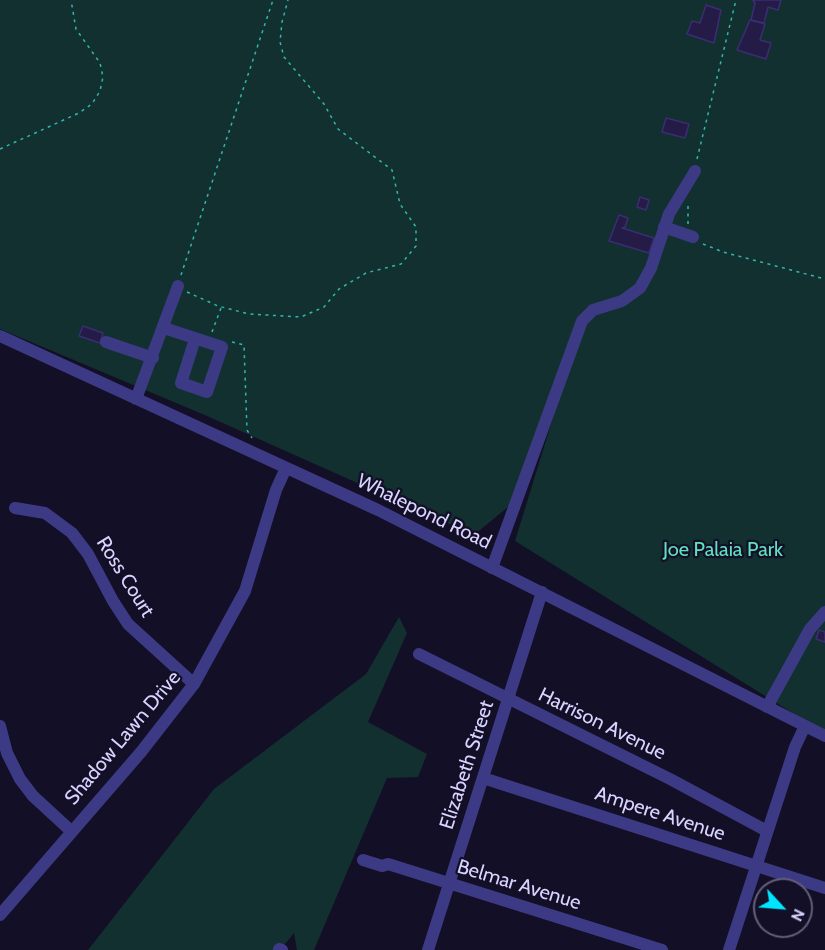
<!DOCTYPE html>
<html>
<head>
<meta charset="utf-8">
<style>
  body { margin:0 }
  #map { position:relative; width:825px; height:950px; overflow:hidden; background:#130f26; font-family:Cabin,sans-serif }
  canvas { display:block }
  .north { position:absolute; left:753px; top:878px; width:60px; height:60px; box-sizing:border-box; background:#130f26; border:2px solid #625e7d; border-radius:50%; rotate:116deg; font-size:16px; font-weight:700; line-height:24px; text-align:center; color:#d9d4ff }
  .north::after { content:''; display:block; margin:auto; width:21px; height:27px; background:#00e5ff; clip-path:polygon(50% 0,100% 100%,50% 72%,0 100%) }
</style>
</head>
<body>
<div id="map">
<canvas width="825" height="950"></canvas>
<div class="north">N</div>
</div>
<script>
const ctx = document.querySelector('canvas').getContext('2d');
ctx.lineJoin = 'round';
function fillPath(path, color) {
  ctx.fillStyle = color;
  ctx.fill(path, 'evenodd');
}
function shape(rows) {
  const path = new Path2D();
  for (const r of rows) {
    path.moveTo(r[0], r[1]);
    for (let i = 2; i < r.length; i += 2) path.lineTo(r[i], r[i + 1]);
  }
  return path;
}
function trace(path, color, width, dash) {
  ctx.strokeStyle = color;
  ctx.lineWidth = width;
  ctx.lineCap = dash ? 'butt' : 'round';
  ctx.setLineDash(dash || []);
  ctx.stroke(path);
}
function write(font, color, halo, rows, align = 'center') {
  ctx.font = font + ' Cabin,sans-serif';
  ctx.lineWidth = 4.5;
  ctx.setLineDash([]);
  ctx.textBaseline = 'middle';
  ctx.strokeStyle = halo;
  ctx.fillStyle = color;
  for (const [text, x, y, turn = 0] of rows) {
    ctx.save();
    ctx.translate(x, y);
    ctx.rotate((+turn || 0) * Math.PI / 180);
    ctx.textAlign = isNaN(turn) ? turn : align;
    if (halo) ctx.strokeText(text, 0, 0);
    ctx.fillText(text, 0, 0);
    ctx.restore();
  }
}
fillPath(shape([
  [0,0,825,0,825,733,515,541,556,408,508,507,474,535,207,416,0,329],
  [399,617,407,633,368,722,427,754,418,777,387,778,314,950,297,950,294,933,280,950,88,950,214,789,366,674]
]), '#12302f');
const building = shape([
  [753,0,781,0,778,10,768,7,764,23,751,20,755,3,753,0],
  [706,5,721,10,714,43,687,34,692,21,700,23,706,5],
  [750,20,765,24,760,40,771,43,766,59,737,50,750,20],
  [666,118,689,124,685,138,662,132,666,118],
  [640,197,649,200,646,210,637,207,640,197],
  [619,215,628,218,625,227,622,228,654,238,649,253,609,241,619,215],
  [83,326,103,333,100,343,79,336,83,326],
  [819,630,825,632,825,642,816,639,819,630]
]);
fillPath(building, '#241b47');
trace(building, '#3b2d73', 1.5);
trace(shape([
  [0,149,79,113,92,104,100,91,103,77,100,63,76,29,71,0],
  [697,159,736,0],
  [688,224,688,205],
  [703,244,723,252,825,279],
  [181,275,273,0],
  [187,292,218,306,249,314,301,317,324,307,339,289,366,273,401,264,416,246,416,227,400,204,392,170,338,129,324,104,284,57,280,42,282,22,288,0],
  [212,332,221,308],
  [232,342,244,345,247,430,252,438]
]), '#2fb8b0', 1.5, [3, 4.5]);
trace(shape([
  [664,227,693,237],
  [164,328,222,347,207,392,181,383,195,339],
  [0,336,378,510,825,736],
  [106,342,153,358],
  [136,399,178,286],
  [15,508,45,513,72,533,88,554,113,601,128,624,194,684],
  [492,568,582,321,593,310,622,301,640,288,651,268,669,214,695,171],
  [419,654,670,779,767,831],
  [767,707,810,629,825,612],
  [0,726,7,753,20,779,33,796,71,831],
  [483,778,825,888],
  [363,860,382,866,388,864,662,950],
  [0,915,141,752,194,684,245,591,276,490,286,468],
  [279,949,282,950],
  [428,950,542,592],
  [729,950,795,747,805,726]
]), '#3d3a85', 12);
write('20px', '#d9d4ff', '#130f26', [
  ["Whalepond Road",424,512,26],
  ["Ross Court",125,577,58],
  ["Harrison Avenue",602,724,26],
  ["Shadow Lawn Drive",123,738,-50],
  ["Elizabeth Street",467,765,-72],
  ["Ampere Avenue",660,814,18],
  ["Belmar Avenue",519,885,17]
]);
write('20px', '#5fe0c0', '#130f26', [
  ["Joe Palaia Park",723,550]
]);
</script>
</body>
</html>
